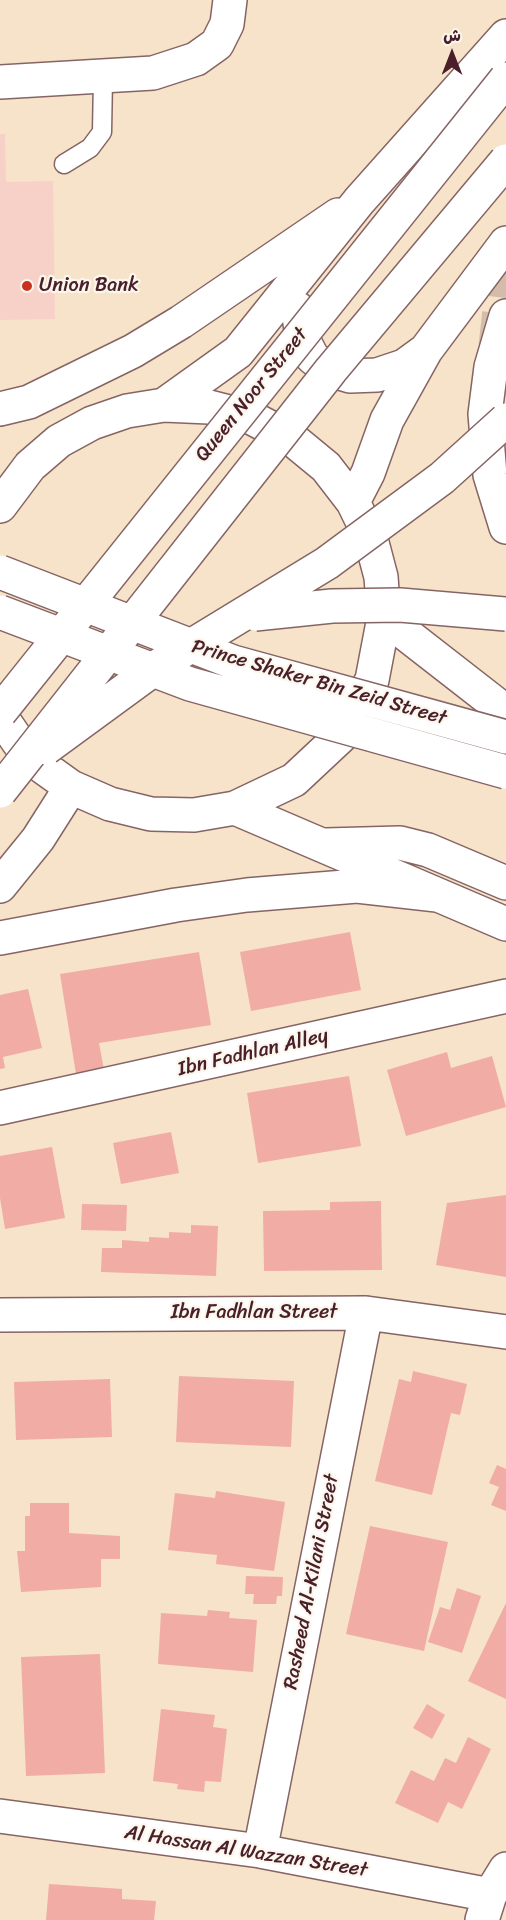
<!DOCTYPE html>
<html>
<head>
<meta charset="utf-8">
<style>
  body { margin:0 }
  #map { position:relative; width:506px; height:1920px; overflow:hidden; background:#f6e3ca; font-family:Sriracha,"Playpen Sans Arabic",sans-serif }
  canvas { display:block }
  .north { position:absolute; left:422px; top:24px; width:60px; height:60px; -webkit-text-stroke:4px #fbf7ec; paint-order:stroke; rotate:0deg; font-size:16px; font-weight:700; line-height:24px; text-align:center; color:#4a1f2b }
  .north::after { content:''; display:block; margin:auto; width:21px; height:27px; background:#4a1f2b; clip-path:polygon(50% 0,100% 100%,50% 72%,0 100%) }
</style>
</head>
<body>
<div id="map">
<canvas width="506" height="1920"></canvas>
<div class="north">ش</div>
</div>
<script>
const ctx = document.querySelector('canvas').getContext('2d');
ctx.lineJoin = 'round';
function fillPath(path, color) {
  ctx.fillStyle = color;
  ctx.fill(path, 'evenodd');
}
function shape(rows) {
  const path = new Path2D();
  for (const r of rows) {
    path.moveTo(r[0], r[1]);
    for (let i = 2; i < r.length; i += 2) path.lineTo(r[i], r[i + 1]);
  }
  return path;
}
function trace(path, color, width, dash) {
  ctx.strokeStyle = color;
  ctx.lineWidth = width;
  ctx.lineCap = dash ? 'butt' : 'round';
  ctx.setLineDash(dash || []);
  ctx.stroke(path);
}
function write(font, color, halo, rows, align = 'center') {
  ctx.font = font + ' Sriracha,sans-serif';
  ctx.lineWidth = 4.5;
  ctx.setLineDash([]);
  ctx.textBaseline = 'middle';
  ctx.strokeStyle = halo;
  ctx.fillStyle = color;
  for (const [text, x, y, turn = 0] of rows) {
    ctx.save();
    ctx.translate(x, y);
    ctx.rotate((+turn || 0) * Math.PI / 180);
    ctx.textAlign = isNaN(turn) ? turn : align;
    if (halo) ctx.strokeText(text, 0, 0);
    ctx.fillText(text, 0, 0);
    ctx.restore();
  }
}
fillPath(shape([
  [0,134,5,134,6,182,53,181,55,319,0,320]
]), '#f7d1c8');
fillPath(shape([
  [350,932,361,990,251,1011,240,952],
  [199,952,211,1025,99,1043,104,1070,76,1074,60,974],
  [28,989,42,1048,3,1057,5,1068,0,1069,0,995],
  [447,1052,451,1068,492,1056,506,1107,406,1136,387,1070],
  [349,1076,361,1146,258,1163,247,1093],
  [171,1132,179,1173,121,1184,113,1143],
  [52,1147,65,1218,5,1229,0,1198,0,1156],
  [506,1195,506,1277,436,1265,447,1203],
  [381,1201,382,1270,264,1271,263,1211,330,1210,330,1202],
  [82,1204,127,1205,126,1231,81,1230],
  [191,1225,218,1226,216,1276,101,1272,102,1248,122,1248,122,1240,149,1242,149,1237,169,1238,169,1232,191,1233],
  [413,1371,467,1384,460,1415,451,1413,432,1495,375,1481,399,1379,411,1382],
  [179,1376,294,1381,291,1447,176,1442],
  [110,1379,112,1437,16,1440,14,1382],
  [497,1465,506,1469,506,1511,491,1505,499,1487,489,1483],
  [216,1491,285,1502,274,1571,216,1564,217,1555,168,1550,175,1493,215,1498],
  [30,1503,69,1503,69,1533,120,1536,120,1559,101,1559,101,1587,21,1592,17,1551,25,1551,25,1516,30,1516],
  [370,1526,448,1542,424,1651,346,1634],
  [246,1576,283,1577,282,1596,277,1596,276,1604,253,1604,254,1594,245,1594],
  [457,1588,481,1596,462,1653,428,1642,440,1607,450,1610],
  [506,1603,506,1699,468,1681],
  [208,1610,230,1612,229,1618,257,1620,253,1672,158,1664,161,1613,207,1616],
  [100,1654,105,1773,26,1776,21,1657],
  [427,1704,445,1715,432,1739,413,1728],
  [161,1709,215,1715,213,1727,227,1729,221,1782,205,1781,204,1792,177,1789,178,1784,153,1781],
  [468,1737,491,1749,462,1809,448,1802,438,1823,395,1803,411,1770,434,1781,445,1758,456,1763],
  [49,1884,122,1889,122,1899,156,1901,154,1920,46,1920]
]), '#f1aca6');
trace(shape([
  [495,346,506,249]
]), '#d4bcaa', 33, [33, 16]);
const service = shape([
  [64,164,90,148,102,132,103,78]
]);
const minor = shape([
  [0,82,153,73,196,59,217,44,227,24,230,0],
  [0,1108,506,996],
  [0,1315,366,1313,506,1332],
  [0,1816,260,1851,490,1895],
  [260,1851,366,1313],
  [482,1920,490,1895,506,1869]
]);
const secondary = shape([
  [298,309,302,337,312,357,327,369,350,376,377,375,404,366,426,350],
  [506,316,491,367,485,414,490,475,506,527],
  [164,405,238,352,359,201,506,36],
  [0,409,29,402,133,351,181,322,338,215],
  [353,502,368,473,387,420,426,350,506,243],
  [0,506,30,466,59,441,92,423,127,411,164,405,209,407,252,418,292,439,326,467,353,502,371,539,381,577,384,617,372,680,341,736,294,780,235,808,194,815,151,814,110,804,71,787,43,767,19,743,0,715],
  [384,617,506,712],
  [235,808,506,924],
  [326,845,400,843,428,850,506,883],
  [0,886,38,839,71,787],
  [0,938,176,905,247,895,357,886,437,895]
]);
trace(service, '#866463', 21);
trace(minor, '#866463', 36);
trace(secondary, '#866463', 36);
trace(service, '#fff', 18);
trace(minor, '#fff', 33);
trace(secondary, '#fff', 33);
const primaryBridge = shape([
  [0,572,233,662,506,737],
  [0,612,190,684,506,772]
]);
const trunkBridge = shape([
  [255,614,332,606,400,605,506,614],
  [0,712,506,79],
  [46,748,158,666,327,563,442,478,506,420],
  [0,791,331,370,506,161]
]);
trace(primaryBridge, '#866463', 36, []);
trace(trunkBridge, '#866463', 36, []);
trace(primaryBridge, '#fff', 33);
trace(trunkBridge, '#fff', 33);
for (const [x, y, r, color] of [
  [27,286,6,"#c8321e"]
]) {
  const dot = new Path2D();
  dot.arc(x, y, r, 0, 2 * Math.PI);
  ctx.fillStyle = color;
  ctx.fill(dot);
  trace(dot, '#fbf7ec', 2);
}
write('20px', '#4a1f2b', '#fbf7ec', [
  ["Union Bank",39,286]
], 'left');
write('20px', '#4a1f2b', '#fbf7ec', [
  ["Queen Noor Street",252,395,-51],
  ["Prince Shaker Bin Zeid Street",319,683,16],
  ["Ibn Fadhlan Alley",253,1053,-13],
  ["Ibn Fadhlan Street",254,1313],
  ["Rasheed Al-Kilani Street",312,1582,-79],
  ["Al Hassan Al Wazzan Street",246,1852,9]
]);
</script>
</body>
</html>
